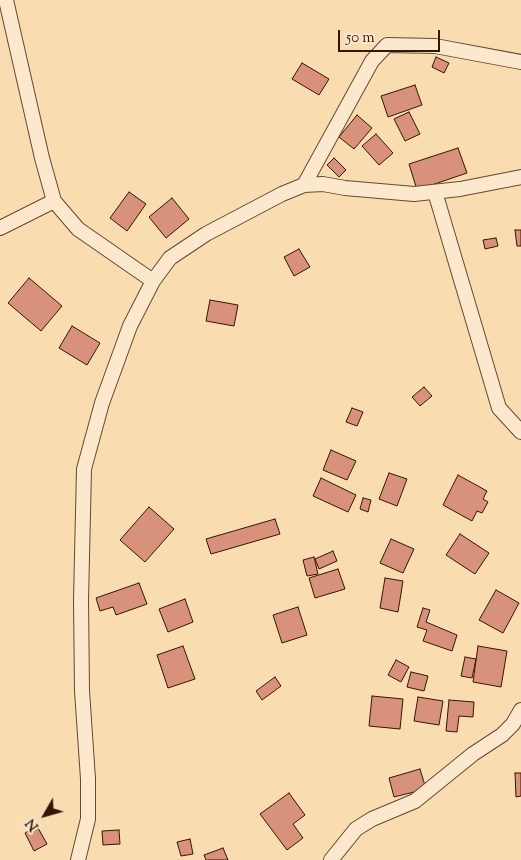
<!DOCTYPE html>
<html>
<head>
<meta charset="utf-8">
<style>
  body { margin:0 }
  #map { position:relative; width:521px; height:860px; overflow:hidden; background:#fadcb1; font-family:"Sorts Mill Goudy",serif }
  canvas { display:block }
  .north { position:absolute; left:20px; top:790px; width:50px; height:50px; -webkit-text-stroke:4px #fce8cc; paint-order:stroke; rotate:232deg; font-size:14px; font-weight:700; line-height:20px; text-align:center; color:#341605 }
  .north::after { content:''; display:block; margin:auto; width:18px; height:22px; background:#341605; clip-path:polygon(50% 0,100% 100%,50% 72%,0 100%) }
  .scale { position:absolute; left:338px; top:30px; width:102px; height:22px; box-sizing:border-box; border:2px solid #341605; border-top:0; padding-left:6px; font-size:15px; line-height:18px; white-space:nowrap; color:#341605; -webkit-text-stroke:4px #fce8cc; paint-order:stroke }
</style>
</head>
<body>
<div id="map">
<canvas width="521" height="860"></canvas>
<div class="north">N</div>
<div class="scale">50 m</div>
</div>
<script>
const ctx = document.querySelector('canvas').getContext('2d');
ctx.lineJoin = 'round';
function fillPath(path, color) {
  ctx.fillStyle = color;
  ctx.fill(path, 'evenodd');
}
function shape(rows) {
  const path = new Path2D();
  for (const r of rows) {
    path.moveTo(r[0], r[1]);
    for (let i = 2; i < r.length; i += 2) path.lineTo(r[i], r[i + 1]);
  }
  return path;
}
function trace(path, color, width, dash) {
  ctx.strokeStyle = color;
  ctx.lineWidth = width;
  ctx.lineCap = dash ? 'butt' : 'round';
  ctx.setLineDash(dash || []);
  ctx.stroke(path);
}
const building = shape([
  [436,57,449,63,444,73,432,67,436,57],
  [302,63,329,79,319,95,292,79,302,63],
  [415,85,422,105,388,117,381,96,415,85],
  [409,112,420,134,405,141,394,119,409,112],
  [357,115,372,128,354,149,339,137,357,115],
  [376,134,393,153,379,165,362,146,376,134],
  [458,148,467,173,417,190,409,164,458,148],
  [334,158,346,170,339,177,327,165,334,158],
  [129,192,146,204,127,231,110,218,129,192],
  [172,198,189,219,166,238,149,217,172,198],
  [515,230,521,230,521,246,517,246,515,230],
  [496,238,498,246,485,249,483,240,496,238],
  [299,249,310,267,294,276,284,257,299,249],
  [29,278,62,306,41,331,8,303,29,278],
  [210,300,238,305,234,326,206,321,210,300],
  [72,326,100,343,87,365,59,348,72,326],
  [424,387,432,396,420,406,412,397,424,387],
  [352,408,363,412,357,426,346,422,352,408],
  [331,450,356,461,347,480,323,470,331,450],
  [389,473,407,479,397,506,379,499,389,473],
  [458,475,487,491,483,499,488,502,482,513,477,511,472,521,443,505,458,475],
  [321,478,356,495,348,512,313,496,321,478],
  [363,498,371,500,368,512,360,509,363,498],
  [149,507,174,529,145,562,120,540,149,507],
  [275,519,280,534,211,554,206,539,275,519],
  [460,534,489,553,475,574,446,555,460,534],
  [391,539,414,549,403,573,380,563,391,539],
  [333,551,337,561,319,569,315,559,333,551],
  [314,557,318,574,307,576,303,560,314,557],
  [338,569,345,589,315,598,309,578,338,569],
  [385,578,403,581,398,612,380,608,385,578],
  [139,583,147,604,116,615,113,607,100,611,96,598,139,583],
  [496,590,519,603,503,633,479,620,496,590],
  [185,599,193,622,168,632,159,609,185,599],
  [298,607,307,635,282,643,273,615,298,607],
  [423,608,430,610,426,622,457,635,452,651,423,641,427,630,417,627,423,608],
  [183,646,195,679,168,688,157,655,183,646],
  [478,646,507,651,501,687,473,682,478,646],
  [465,657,476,659,472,678,461,676,465,657],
  [396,660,409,667,401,682,388,675,396,660],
  [411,672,428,676,424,691,407,687,411,672],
  [275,677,281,686,262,700,256,691,275,677],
  [372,696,403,699,400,729,369,726,372,696],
  [418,697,443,701,439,725,414,721,418,697],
  [449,700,474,702,473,717,459,716,457,732,446,731,449,700],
  [420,769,426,789,394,797,389,778,420,769],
  [515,773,521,773,521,796,516,797,515,773],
  [289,793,305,815,293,824,303,838,287,850,260,814,289,793],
  [37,826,47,844,34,851,25,833,37,826],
  [119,830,120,844,103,845,102,831,119,830],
  [190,839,193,854,181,856,177,842,190,839],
  [223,848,228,860,206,860,204,855,223,848]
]);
fillPath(building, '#d8917a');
trace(building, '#341605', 1);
const street = shape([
  [6,0,42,158,54,201,78,229,153,281],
  [304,185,372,61,387,45,435,46,521,62],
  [435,192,499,408,521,432],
  [0,228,54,201],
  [78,860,88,819,88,779,82,691,81,600,84,469,102,403,130,326,153,281,170,258,206,234,282,194,304,185,323,184,345,188,414,194,460,189,521,177],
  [331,860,356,829,372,819,415,801,473,754,502,735,513,724,521,710]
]);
trace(street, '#664830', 16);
trace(street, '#fce8cc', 14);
</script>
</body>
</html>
